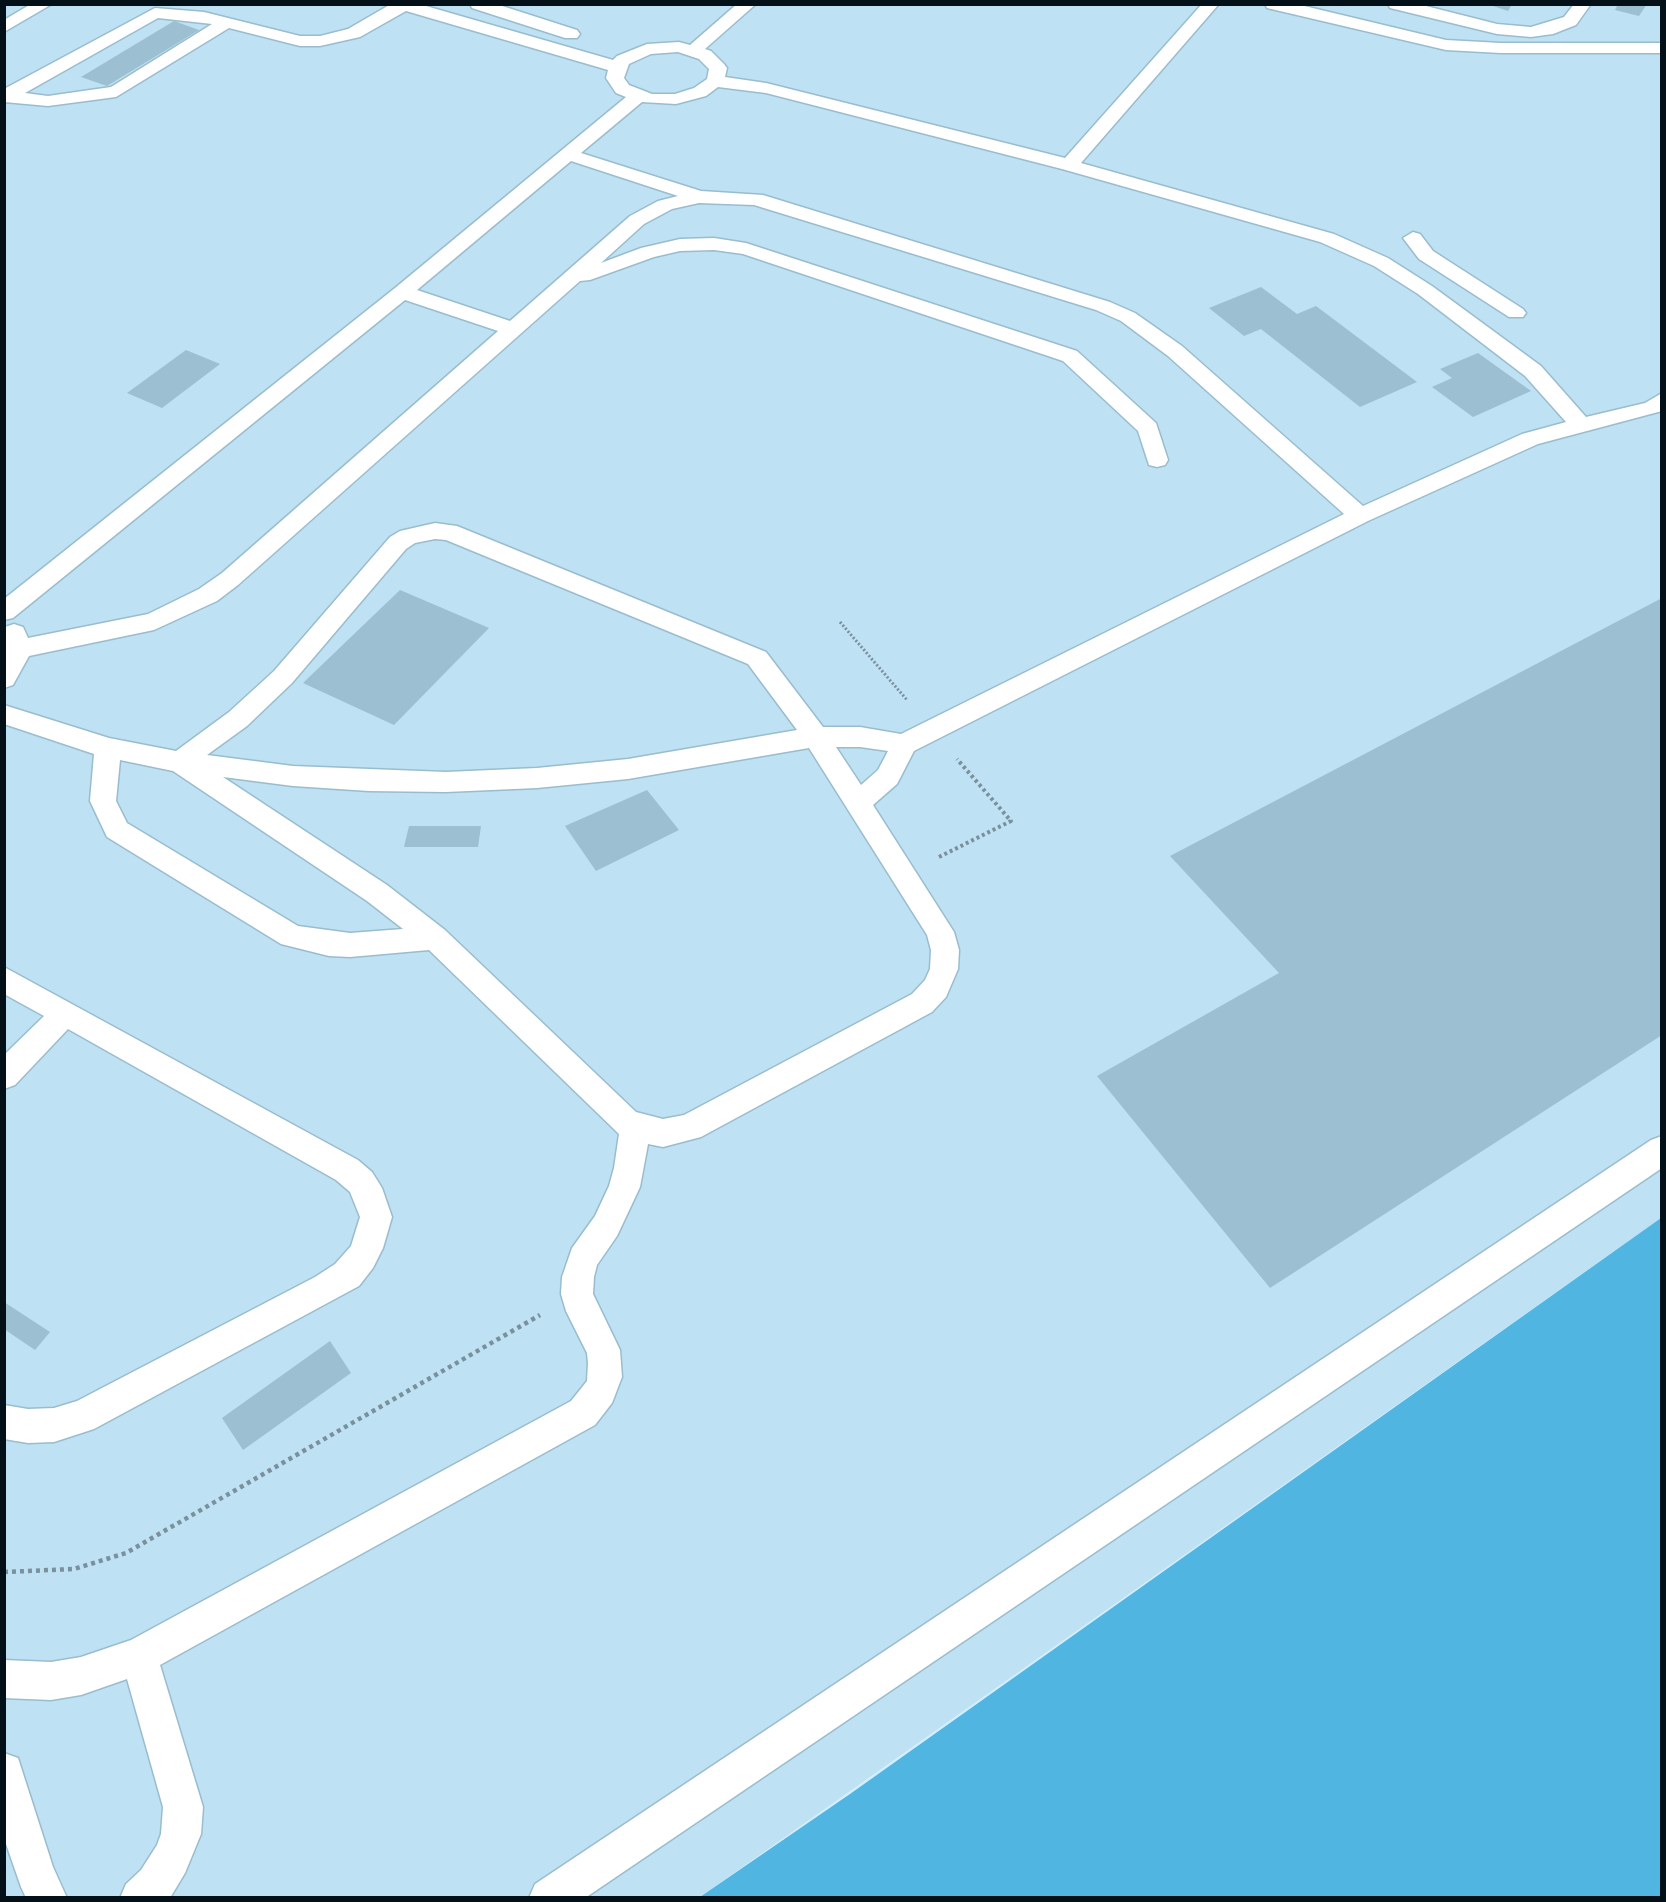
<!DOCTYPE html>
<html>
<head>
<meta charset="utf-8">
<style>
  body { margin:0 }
  #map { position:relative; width:1666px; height:1902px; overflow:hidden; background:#d3f0ff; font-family:"Nunito Sans",sans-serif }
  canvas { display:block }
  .frame { position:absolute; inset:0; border:6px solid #041017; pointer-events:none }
</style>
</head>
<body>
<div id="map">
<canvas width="1666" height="1902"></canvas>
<div class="frame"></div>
</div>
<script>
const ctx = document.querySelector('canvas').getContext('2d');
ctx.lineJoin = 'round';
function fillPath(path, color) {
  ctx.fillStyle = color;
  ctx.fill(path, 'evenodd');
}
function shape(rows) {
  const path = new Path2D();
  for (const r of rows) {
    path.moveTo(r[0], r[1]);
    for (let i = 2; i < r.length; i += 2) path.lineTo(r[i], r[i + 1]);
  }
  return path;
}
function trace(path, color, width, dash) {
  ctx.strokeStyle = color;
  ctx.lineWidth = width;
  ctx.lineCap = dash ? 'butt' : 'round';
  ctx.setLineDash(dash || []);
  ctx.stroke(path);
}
fillPath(shape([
  [5,5,1661,5,1661,1218,700,1897,5,1898]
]), '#bee1f3');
fillPath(shape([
  [1661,1218,1661,1897,700,1897,850,1794]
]), '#50b5e1');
fillPath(shape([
  [1487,4,1512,4,1508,11],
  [1618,4,1647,4,1639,16,1615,10],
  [174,21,199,30,107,86,81,77],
  [1261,287,1297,314,1316,306,1417,382,1360,407,1261,329,1244,336,1209,308],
  [186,350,220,364,162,408,127,393],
  [1478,353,1531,391,1473,417,1432,387,1452,378,1440,369],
  [400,590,489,628,394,725,303,683],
  [1662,598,1662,1035,1270,1288,1097,1076,1279,973,1170,856],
  [647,790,679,830,596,871,565,826],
  [409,826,481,826,478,847,404,847],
  [4,1302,50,1332,35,1350,4,1329],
  [330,1341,351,1373,243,1450,222,1418]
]), '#9cbfd1');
const service = shape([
  [31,4,52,4,4,32,4,20,31,4],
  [391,4,419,4,613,60,617,56,647,44,679,42,690,45,737,4,756,4,705,49,711,51,724,64,727,68,725,77,766,83,1065,158,1202,4,1219,4,1081,163,1334,234,1388,258,1432,286,1541,366,1586,417,1645,403,1662,393,1662,411,1538,444,1368,521,914,751,897,784,873,805,954,932,959,950,958,969,946,997,932,1012,701,1137,663,1147,648,1144,640,1187,617,1236,597,1265,594,1277,593,1294,620,1350,622,1377,612,1403,595,1425,160,1665,203,1807,201,1834,185,1873,170,1898,120,1898,126,1884,141,1870,157,1845,161,1834,163,1807,127,1679,81,1695,51,1700,4,1698,4,1660,51,1662,81,1657,131,1640,571,1401,587,1381,588,1363,587,1353,566,1311,561,1294,562,1277,572,1248,595,1216,609,1186,614,1168,619,1134,429,950,350,957,329,956,281,944,107,837,90,801,94,754,4,724,4,705,109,738,176,751,229,712,274,671,390,537,400,531,435,523,457,526,766,652,823,727,860,727,901,734,1344,514,1168,356,1121,321,1096,310,754,205,699,203,672,209,644,224,601,263,641,248,680,239,714,238,746,243,1077,351,1156,423,1168,460,1165,465,1157,467,1149,465,1138,431,1063,361,743,254,714,250,680,251,654,257,590,280,580,281,238,585,217,601,154,630,29,656,13,685,4,688,5,627,14,624,23,627,28,638,148,614,199,589,222,573,498,331,405,300,13,618,4,620,4,599,395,288,626,97,616,93,606,78,608,70,406,11,360,37,320,46,300,46,229,28,116,97,48,106,4,102,4,89,155,8,204,12,300,36,320,36,348,29,391,4],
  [158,18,212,24,111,87,48,96,25,93,158,18],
  [678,52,699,59,709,69,707,79,694,88,675,94,652,94,629,85,624,78,629,64,651,54,678,52],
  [718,87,766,93,1062,169,1320,242,1374,266,1418,294,1525,376,1566,422,1522,434,1363,506,1182,346,1135,313,1110,302,763,195,701,191,581,153,642,102,676,104,706,96,718,87],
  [571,161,678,196,658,201,630,216,510,321,417,290,571,161],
  [435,539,446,540,748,664,797,730,628,759,537,768,446,772,293,766,207,755,247,726,292,683,406,549,415,543,435,539],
  [836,747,860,747,888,751,878,770,861,785,836,747],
  [809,748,927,935,931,950,930,969,925,980,912,994,684,1115,663,1119,636,1112,445,930,387,885,223,777,293,786,369,791,446,792,537,788,628,779,809,748],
  [120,760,173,771,367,901,403,929,350,933,298,926,127,823,116,801,120,760],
  [470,4,496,4,577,30,580,34,577,38,565,38,472,8,470,4],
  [1265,4,1296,4,1446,40,1501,43,1662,43,1662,53,1501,53,1446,50,1267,8,1265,4],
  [1388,4,1418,4,1497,24,1531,27,1564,17,1574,4,1591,4,1576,25,1553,34,1531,37,1497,34,1390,8,1388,4],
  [1413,232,1420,234,1433,251,1523,309,1526,313,1523,317,1509,317,1419,259,1403,238,1413,232],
  [4,967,358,1160,372,1172,382,1188,392,1217,383,1248,373,1268,359,1286,94,1429,54,1442,28,1443,4,1439,4,1405,28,1409,54,1408,77,1401,315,1277,335,1264,351,1246,360,1217,350,1192,336,1180,68,1029,15,1085,4,1089,4,1055,44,1016,4,994,4,967],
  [1662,1136,1662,1168,585,1898,529,1898,535,1884,1651,1140,1662,1136],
  [4,1753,18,1758,53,1867,67,1898,26,1898,21,1887,4,1838,4,1753]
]);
trace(service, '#99bdce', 3);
trace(shape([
  [840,622,907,700]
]), '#7a909c', 3, [2, 2]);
trace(shape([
  [939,857,1011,821,957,759]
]), '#7a909c', 4, [3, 3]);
trace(shape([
  [4,1572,74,1569,126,1553,540,1315]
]), '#7a909c', 4.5, [4, 4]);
fillPath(service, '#fff');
</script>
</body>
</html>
